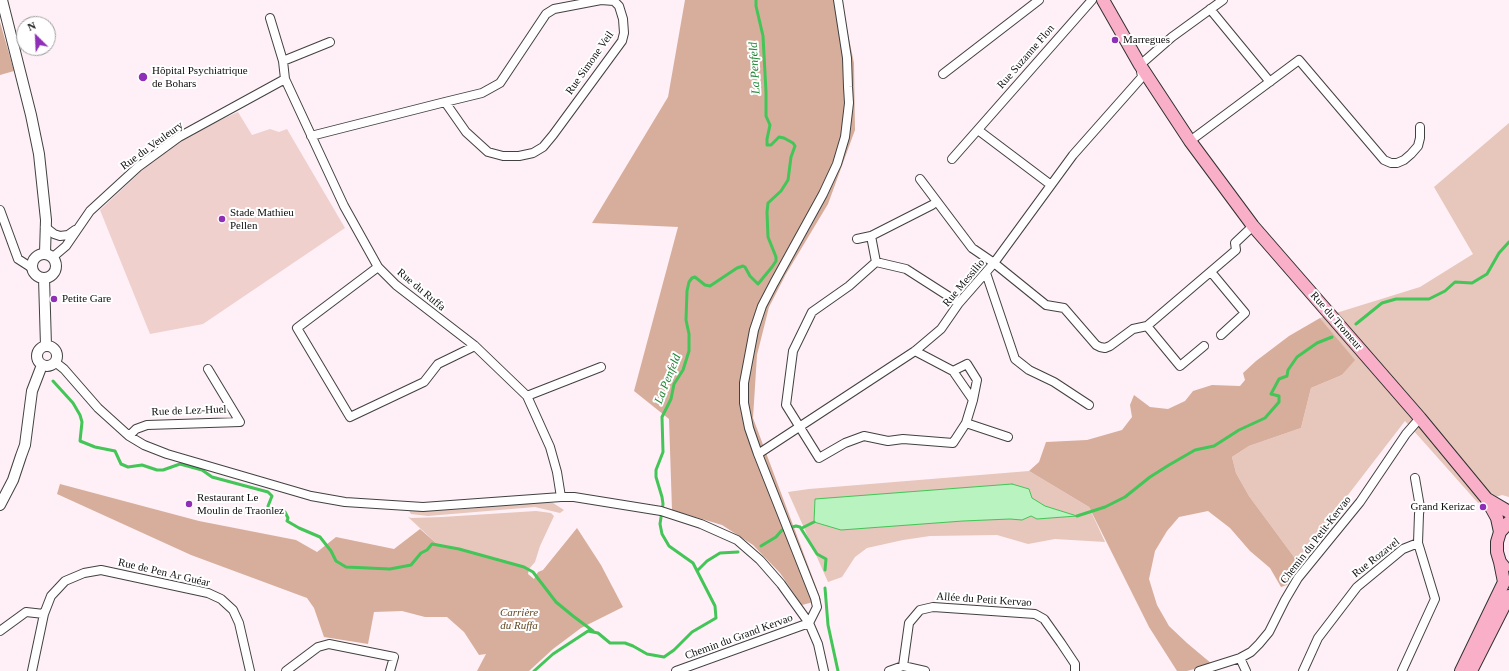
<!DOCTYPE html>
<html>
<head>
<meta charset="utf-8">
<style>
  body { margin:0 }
  #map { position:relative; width:1509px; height:671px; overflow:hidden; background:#fef0f6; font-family:Georgia,serif }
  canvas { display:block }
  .north { position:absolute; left:16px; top:16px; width:40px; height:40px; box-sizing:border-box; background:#fff; border:1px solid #9f9f9f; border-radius:50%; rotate:336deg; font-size:11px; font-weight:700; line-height:16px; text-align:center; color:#0e0e0e }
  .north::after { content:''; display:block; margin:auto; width:14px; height:18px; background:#8f2eb6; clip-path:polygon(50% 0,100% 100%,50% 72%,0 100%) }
</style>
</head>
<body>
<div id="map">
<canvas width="1509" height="671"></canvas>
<div class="north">N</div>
</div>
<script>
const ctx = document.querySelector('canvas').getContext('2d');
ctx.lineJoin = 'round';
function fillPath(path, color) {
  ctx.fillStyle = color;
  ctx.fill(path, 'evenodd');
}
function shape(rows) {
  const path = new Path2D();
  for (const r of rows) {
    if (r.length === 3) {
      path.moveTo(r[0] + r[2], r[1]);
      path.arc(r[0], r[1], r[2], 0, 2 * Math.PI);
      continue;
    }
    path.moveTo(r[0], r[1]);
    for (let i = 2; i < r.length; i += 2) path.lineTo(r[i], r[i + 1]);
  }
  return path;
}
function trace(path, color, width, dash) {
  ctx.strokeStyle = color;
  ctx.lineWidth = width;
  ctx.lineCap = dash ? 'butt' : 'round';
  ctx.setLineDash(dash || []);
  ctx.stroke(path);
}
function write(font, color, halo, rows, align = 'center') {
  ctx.font = font + ' Georgia,serif';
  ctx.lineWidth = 4;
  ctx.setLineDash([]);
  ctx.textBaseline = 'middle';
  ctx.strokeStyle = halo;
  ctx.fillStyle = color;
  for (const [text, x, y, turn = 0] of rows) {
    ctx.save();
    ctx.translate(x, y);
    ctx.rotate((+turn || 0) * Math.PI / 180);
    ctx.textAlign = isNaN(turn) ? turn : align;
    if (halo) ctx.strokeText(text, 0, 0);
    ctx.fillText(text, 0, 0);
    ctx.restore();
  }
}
fillPath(shape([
  [1509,123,1509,497,1502,495,1478,503,1405,421,1297,561,1249,496,1236,473,1232,457,1249,446,1301,428,1311,388,1342,375,1354,360,1320,318,1420,287,1473,254,1434,187],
  [1029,471,1089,507,1105,542,1055,539,1028,544,997,535,930,536,903,540,867,548,855,557,842,577,828,582,788,492,809,489],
  [538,503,553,503,564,510,560,513,535,507,428,516,411,514,409,511,452,510],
  [536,511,551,513,554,516,540,546,535,562,529,569,501,559,436,543,408,517,411,518,442,517]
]), '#e7c6bc');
fillPath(shape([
  [685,0,841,0,854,63,855,130,828,204,786,274,769,307,757,355,753,418,821,600,802,605,780,573,753,545,722,525,672,510,669,419,634,391,678,227,592,223,668,97],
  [0,22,14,71,0,75],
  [1320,318,1355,360,1342,375,1311,388,1301,428,1249,446,1232,457,1236,473,1249,496,1297,561,1287,585,1281,587,1270,568,1250,551,1230,528,1208,511,1179,517,1167,531,1155,551,1149,579,1157,605,1169,626,1187,643,1212,664,1187,671,1177,671,1149,627,1089,507,1029,471,1039,462,1046,442,1087,440,1122,430,1132,417,1130,405,1134,395,1150,407,1168,409,1185,401,1193,391,1212,385,1240,386,1245,380,1243,373,1256,361,1289,336],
  [60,484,199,521,296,540,317,552,336,537,394,549,420,529,436,543,501,559,529,569,528,574,534,579,538,572,543,570,577,528,601,565,623,607,581,628,553,649,529,671,477,671,486,654,479,655,464,632,447,617,425,617,402,611,374,612,368,644,324,637,314,608,307,598,191,555,57,494]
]), '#d7ae9c');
fillPath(shape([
  [238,112,252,135,270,129,279,132,287,129,345,228,203,324,150,334,100,210,152,161,192,133]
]), '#efd0cd');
const water = shape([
  [1012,484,1029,489,1032,498,1045,506,1077,516,1037,519,1031,516,1022,520,1010,519,963,521,841,530,814,522,815,499,1012,484]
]);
fillPath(water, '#b8f3c0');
trace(water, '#43c558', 1);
trace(shape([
  [1356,324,1382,303,1396,299,1429,299,1445,291,1455,282,1472,283,1487,274,1499,253,1509,242],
  [53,381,73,403,80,415,82,422,80,441,95,447,115,451,121,464,128,467,142,465,157,470,163,470,180,464,202,470,212,477,268,492,272,496,268,506,271,509,279,509,285,512,288,518,287,521,299,528,320,537,331,551,336,561,346,567,390,569,411,565,421,553,427,550,432,544,459,549,524,567,533,572,556,602,573,616,593,631],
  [1077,516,1105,507,1125,497,1150,477,1169,465,1195,450,1214,446,1239,430,1265,418,1279,402,1279,396,1271,394,1279,379,1287,376,1288,370,1297,357,1317,343,1332,337],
  [802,528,814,522],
  [761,546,776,537,782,530,796,526,800,527,817,554,826,559,825,570],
  [697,571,707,561,720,553,738,552],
  [825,588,828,625,838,671],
  [534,671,553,654,588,631,598,633,610,643,625,643,633,646,647,654,664,657,674,650,692,632,716,618,715,606,693,563,669,546,662,534,660,524,663,504,662,497,656,477,656,470,663,452,662,417,671,399,674,384,683,370,689,351,689,334,686,320,687,291,689,282,692,278,695,277,705,285,710,286,737,268,743,266,745,267,750,276,758,284,772,267,776,261,776,257,768,237,767,212,768,203,781,191,788,180,791,157,795,146,793,143,784,138,779,137,771,145,767,145,767,139,770,125,766,116,766,92,763,36,756,6,756,0]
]), '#43c558', 3);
const minor = shape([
  [1210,9,1270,82],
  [270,18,283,61],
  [330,42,283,61,285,79,344,206,378,267,396,285,475,346,527,396,550,447,557,472,561,497],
  [943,74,1039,0],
  [978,130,1051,185],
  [311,136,445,102,482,93,500,83,546,14,554,9,601,0,614,1,619,6,623,19,624,33,622,41,553,135,543,147,533,153,519,156,503,156,488,152,466,132,445,102],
  [1190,141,1299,60,1384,160,1391,163,1397,163,1404,160,1411,154,1418,146,1420,138,1420,127],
  [952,159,1092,0],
  [920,179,972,248,994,263,1046,305,1064,308,1096,345,1100,347,1105,348,1110,346,1133,329,1147,326,1236,250,1235,243,1253,226],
  [0,210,18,259,32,268],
  [45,227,54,234,60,236,68,235,75,230],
  [857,239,871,236],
  [53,257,66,246,90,211,138,167,179,137,285,79],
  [876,262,871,236,932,205],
  [378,267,297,328,350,417,424,382,438,364,475,346],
  [1211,272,1245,313,1221,335],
  [986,273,1015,359,1029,370,1054,382,1089,405],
  [1147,326,1180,366,1204,346],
  [915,351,953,371,973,400,966,423,953,443,903,439,888,441,864,436,845,443,819,458,786,405,793,351,812,312,849,286,876,262,906,269,959,303],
  [55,362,64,369,98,408,129,436,144,445,167,454,311,496,345,502,423,507,561,497,574,497,661,511,701,524,737,540,760,560,781,584,809,623,818,644,824,671],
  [953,371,967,364,977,380,973,400],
  [527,396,601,367],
  [966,423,1008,437],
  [129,436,136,429,147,425,240,422,208,369],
  [758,454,915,351,941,329,959,303,994,263,1073,155,1142,77,1140,65,1172,37,1223,0],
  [1415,478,1420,507,1419,514,1418,543],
  [809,623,817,607,815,598,758,454,749,428,744,403,744,383,754,330,762,306,774,283,823,194,837,164,845,137,849,103,848,87,847,58,838,0],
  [0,631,26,612,44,614],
  [1240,658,1246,671],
  [903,666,909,623,920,610,933,607,1035,614,1044,619,1061,643,1075,664,1075,671],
  [32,671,44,614,51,596,65,581,84,573,101,570,208,593,221,599,233,610,239,623,250,671],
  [286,671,318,647,329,644,394,657,390,671],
  [676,671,809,623],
  [889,671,903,666,925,671],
  [1199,671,1240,658,1251,652,1259,644,1269,632,1285,600,1298,578,1360,502,1406,434,1420,418],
  [1303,671,1318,638,1357,587,1403,549,1418,543,1435,599,1402,671]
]);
const tertiary = shape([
  [2,0,31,115,39,154,46,220,45,253],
  [44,266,12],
  [44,278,46,346],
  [47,356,10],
  [0,505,13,480,21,456,25,445,32,391,42,365]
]);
const secondary = shape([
  [1103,0,1140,65,1190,141,1253,226,1420,418,1486,498,1497,518,1500,532],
  [1487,499,1509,512],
  [1504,567,1500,562,1497,552,1497,542,1500,532,1509,522],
  [1461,671,1504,582,1500,562],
  [1471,671,1509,596]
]);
trace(minor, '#414141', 10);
trace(tertiary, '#414141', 12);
trace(secondary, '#303030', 14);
trace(minor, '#fff', 8);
trace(tertiary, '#fff', 10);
trace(secondary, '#faafc9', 12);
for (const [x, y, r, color] of [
  [1115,40,4,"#8f2eb6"],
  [143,77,5,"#8f2eb6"],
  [222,219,4,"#8f2eb6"],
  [54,299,4,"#8f2eb6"],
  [189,504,4,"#8f2eb6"],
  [1483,507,4,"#8f2eb6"]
]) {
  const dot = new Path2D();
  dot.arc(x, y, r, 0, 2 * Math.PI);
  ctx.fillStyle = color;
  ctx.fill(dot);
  trace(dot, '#fff', 1.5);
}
write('11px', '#0e0e0e', '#fff', [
  ["Marregues",1123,40],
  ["Hôpital Psychiatrique",152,71],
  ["de Bohars",152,84],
  ["Stade Mathieu",230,213],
  ["Pellen",230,226],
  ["Petite Gare",62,299],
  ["Restaurant Le",197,498],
  ["Moulin de Traonlez",197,511],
  ["Grand Kerizac",1475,507,"right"]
], 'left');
write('11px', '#0e0e0e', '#fff', [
  ["Rue Suzanne Flon",1026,57,-49],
  ["Rue Simone Veil",590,63,-55],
  ["Rue du Veuleury",152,146,-36],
  ["Rue Messilio",964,283,-50],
  ["Rue du Ruffa",421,290,40],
  ["Rue du Tromeur",1336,321,49],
  ["Rue de Lez-Huel",189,411,-2],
  ["Chemin du Petit-Kervao",1316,540,-52],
  ["Rue Rozavel",1376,558,-38],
  ["Rue de Pen Ar Guéar",164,573,13],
  ["Allée du Petit Kervao",984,600,4],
  ["Chemin du Grand Kervao",739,637,-20]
]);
write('italic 11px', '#624622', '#fff', [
  ["Carrière",519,613],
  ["du Ruffa",519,626]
]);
write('italic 12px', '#1d8531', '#fff', [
  ["La Penfeld",755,68,-93],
  ["La Penfeld",668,379,-68]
]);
</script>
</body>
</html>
